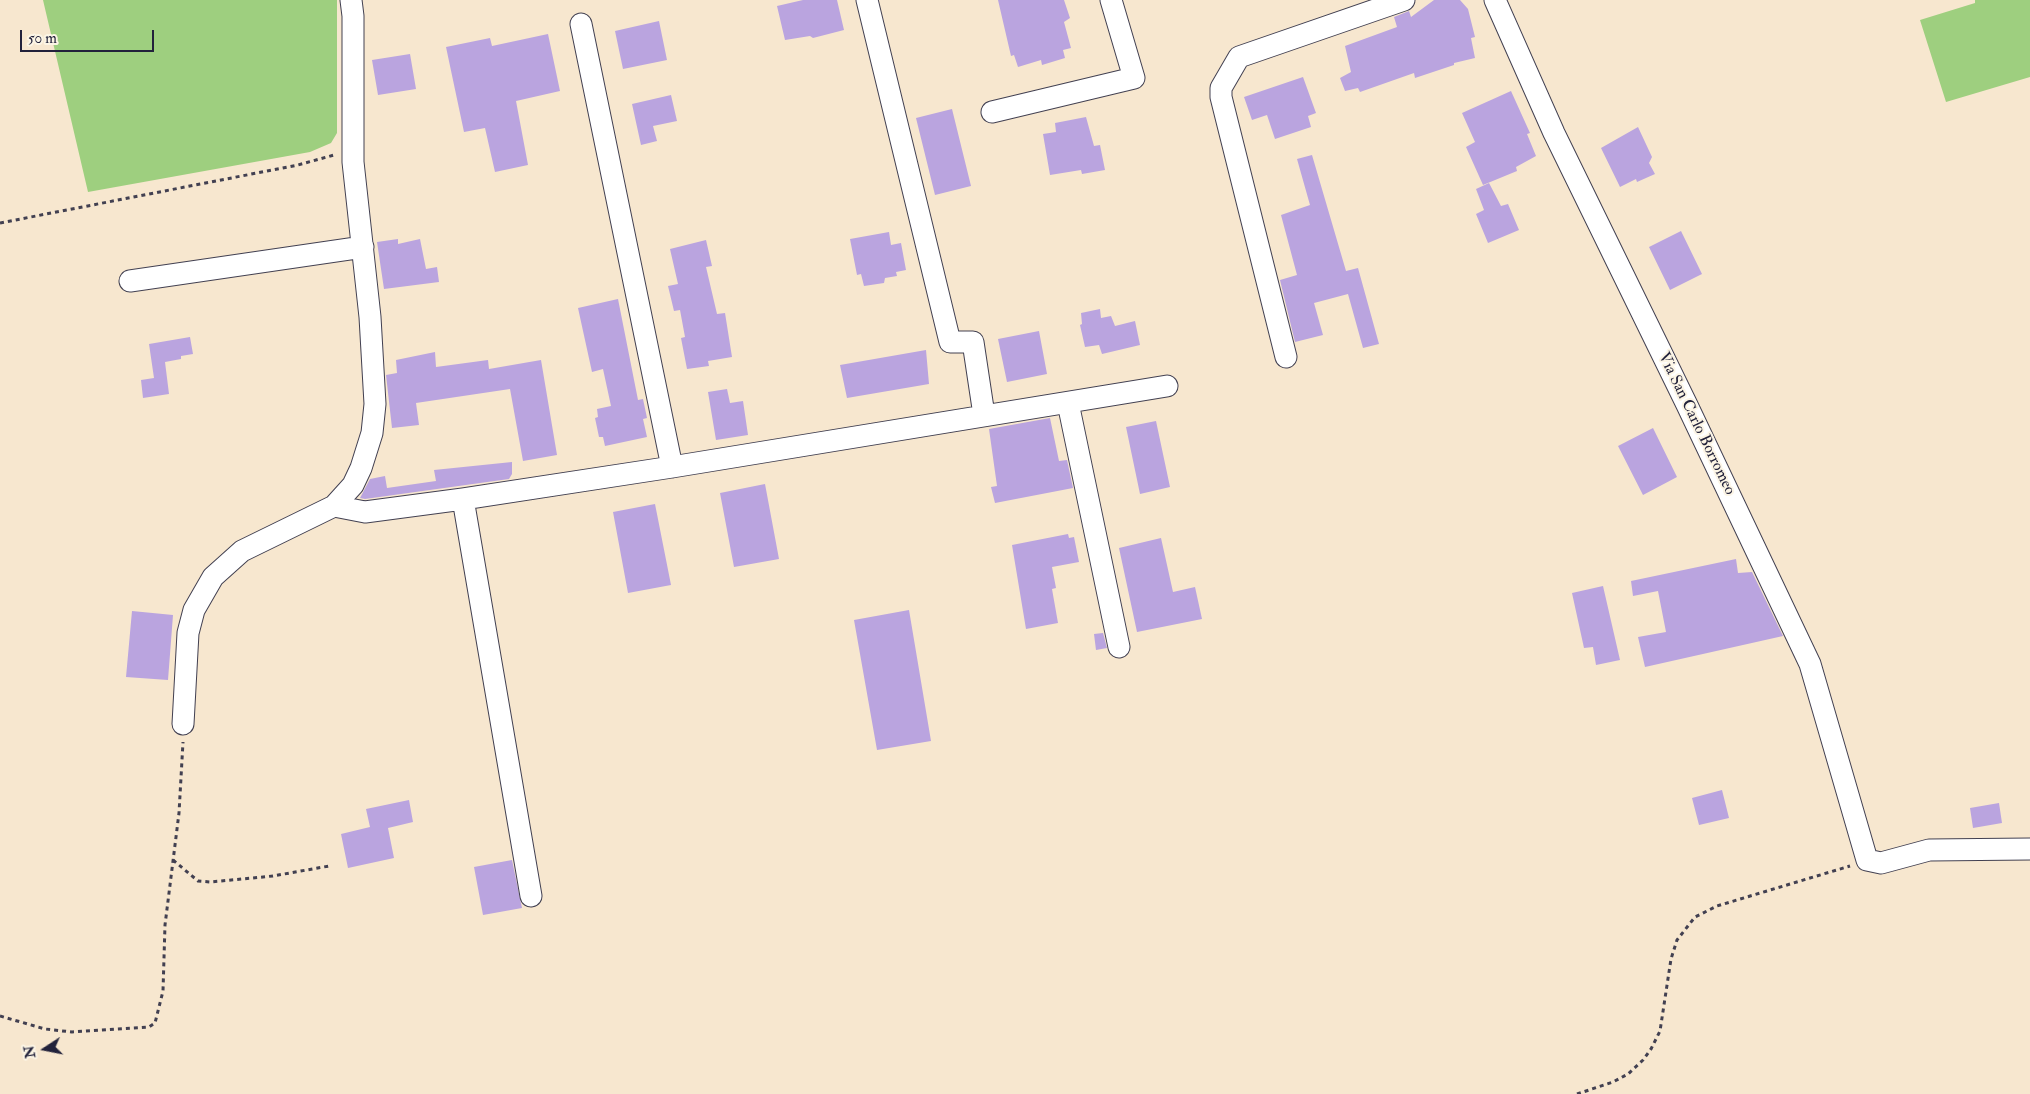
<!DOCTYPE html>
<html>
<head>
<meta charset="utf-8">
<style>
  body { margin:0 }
  #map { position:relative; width:2030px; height:1094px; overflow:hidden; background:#f7e7cf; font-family:"IM FELL Double Pica",serif }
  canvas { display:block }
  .north { position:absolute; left:20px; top:1024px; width:50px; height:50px; -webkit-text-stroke:4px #fcf5e5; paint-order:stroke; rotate:259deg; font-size:14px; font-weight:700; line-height:20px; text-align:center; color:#22223b }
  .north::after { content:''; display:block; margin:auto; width:18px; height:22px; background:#22223b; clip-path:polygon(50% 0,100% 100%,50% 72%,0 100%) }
  .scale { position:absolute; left:20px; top:30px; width:134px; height:22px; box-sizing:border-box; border:2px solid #22223b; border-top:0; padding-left:6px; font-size:15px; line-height:18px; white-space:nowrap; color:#22223b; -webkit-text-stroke:4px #fcf5e5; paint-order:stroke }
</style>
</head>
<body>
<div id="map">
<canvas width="2030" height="1094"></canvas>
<div class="north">N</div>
<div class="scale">50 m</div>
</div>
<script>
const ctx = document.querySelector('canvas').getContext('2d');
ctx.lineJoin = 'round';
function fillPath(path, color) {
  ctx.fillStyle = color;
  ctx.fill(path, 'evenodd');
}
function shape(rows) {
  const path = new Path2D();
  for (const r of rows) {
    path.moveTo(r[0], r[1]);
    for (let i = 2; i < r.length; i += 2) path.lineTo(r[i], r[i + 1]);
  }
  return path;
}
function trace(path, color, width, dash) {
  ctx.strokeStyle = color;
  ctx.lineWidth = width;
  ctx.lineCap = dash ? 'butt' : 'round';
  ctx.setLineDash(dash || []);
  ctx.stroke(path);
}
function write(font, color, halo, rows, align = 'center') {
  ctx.font = font + ' "IM FELL Double Pica",serif';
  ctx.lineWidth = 4;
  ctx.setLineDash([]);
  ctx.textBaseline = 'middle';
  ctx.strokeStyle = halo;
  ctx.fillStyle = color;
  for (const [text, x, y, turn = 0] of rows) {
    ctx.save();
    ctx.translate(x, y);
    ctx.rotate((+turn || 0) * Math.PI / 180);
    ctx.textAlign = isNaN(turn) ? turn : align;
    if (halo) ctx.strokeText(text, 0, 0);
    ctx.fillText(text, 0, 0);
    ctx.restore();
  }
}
fillPath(shape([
  [43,0,337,0,337,133,331,143,310,152,88,192],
  [1975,0,2030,0,2030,77,1946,102,1920,20,1975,3]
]), '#9ecf7f');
fillPath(shape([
  [803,0,837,0,844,30,813,38,810,36,785,40,777,6],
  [998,0,1064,0,1070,18,1064,22,1071,48,1063,50,1065,58,1042,65,1041,60,1018,67,1014,55,1011,56],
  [1434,0,1460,0,1468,9,1475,37,1471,38,1475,58,1454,63,1454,65,1415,78,1414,73,1360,92,1358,88,1345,91,1340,78,1351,72,1345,46,1397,27,1394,17,1409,11,1411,17],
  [659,21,667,60,623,69,615,31],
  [548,34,560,91,516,101,528,165,495,172,485,128,464,132,446,47,490,38,492,46],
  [410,54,416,89,378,95,372,60],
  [1303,77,1316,113,1308,116,1311,127,1275,139,1267,115,1252,120,1244,97],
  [1511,91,1530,133,1527,134,1536,156,1516,167,1517,171,1483,185,1466,147,1475,142,1462,113],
  [671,95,677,121,653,126,657,141,641,145,632,104],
  [952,109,971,186,935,195,916,118],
  [1086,117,1094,146,1100,145,1105,170,1082,174,1081,170,1050,175,1043,134,1056,132,1055,123],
  [1638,127,1652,157,1649,163,1655,174,1637,182,1636,179,1620,187,1601,148],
  [1312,155,1346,271,1358,268,1379,344,1363,348,1348,294,1314,303,1323,335,1295,342,1280,280,1297,275,1281,215,1310,205,1297,159],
  [1489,183,1501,206,1508,204,1519,230,1488,243,1476,214,1484,210,1476,189],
  [1681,231,1702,274,1670,290,1649,247],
  [889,232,891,245,901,243,906,270,896,272,897,276,885,278,884,283,864,286,861,274,857,275,850,239],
  [398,239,398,244,420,239,426,269,437,267,439,282,384,289,377,242],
  [706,240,712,266,706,267,717,314,725,313,732,357,708,361,709,366,687,369,681,338,685,337,680,310,674,311,668,286,678,284,670,249],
  [618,299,638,400,643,399,647,418,643,419,647,437,605,446,603,437,599,437,595,418,598,417,597,409,611,406,603,369,592,372,578,308],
  [1100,309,1101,318,1111,316,1115,326,1135,321,1140,345,1102,354,1099,345,1085,347,1080,325,1082,324,1081,313],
  [1039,331,1047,374,1007,382,998,339],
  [190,337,193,354,181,356,181,359,165,362,169,394,143,398,141,380,154,378,149,344],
  [926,350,929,384,847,398,840,365],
  [435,352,436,367,488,360,489,369,541,360,557,455,523,461,510,389,416,403,419,425,392,428,386,375,397,373,396,360],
  [727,389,730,403,743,401,748,435,716,440,708,392],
  [1050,418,1059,461,1067,460,1073,488,995,503,991,487,997,486,989,429],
  [1156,421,1170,487,1140,494,1126,427],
  [1653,428,1677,477,1643,495,1618,446],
  [512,462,512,474,509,479,365,499,360,498,370,479,385,476,387,488,436,481,434,470],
  [765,484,779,559,734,567,720,493],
  [655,504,671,585,628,593,613,512],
  [1068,534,1069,538,1074,537,1079,562,1052,567,1056,588,1052,589,1058,623,1026,629,1012,545],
  [1161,538,1173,592,1195,587,1202,619,1137,632,1119,548],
  [1736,559,1738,573,1752,572,1783,636,1645,667,1638,637,1666,632,1658,591,1633,596,1631,581],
  [1603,586,1620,660,1596,665,1593,647,1584,648,1572,593],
  [909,610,931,741,877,750,854,620],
  [132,611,173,615,168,680,126,677],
  [1103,633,1107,648,1096,650,1094,634],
  [1722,790,1729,818,1699,825,1692,798],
  [409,800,413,822,388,828,394,858,348,868,341,834,370,827,366,809],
  [1999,803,2002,823,1973,828,1970,808],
  [512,860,522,908,483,915,474,867]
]), '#baa4df');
const minor = shape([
  [867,0,950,342,973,342,984,415],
  [1495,0,1554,133,1687,405,1810,664,1867,860,1881,863,1929,850,2030,849],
  [581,24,672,467],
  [992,112,1134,78,1111,0],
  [130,281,363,247],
  [1286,357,1221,97,1221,88,1239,57,1404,0],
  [1068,403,1119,647],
  [463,499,531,896],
  [334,506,353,485,361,468,372,433,375,404,370,317,353,162,353,16,351,0],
  [183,724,188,633,194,610,213,577,242,551,334,506,365,512,463,499,672,467,1167,386]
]);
trace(minor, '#424051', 23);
trace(shape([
  [0,223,298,165,334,155],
  [173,860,198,881,210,882,273,876,329,866],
  [0,1016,45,1029,72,1032,149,1027,155,1023,163,991,165,925,179,813,183,742],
  [1577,1094,1613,1082,1628,1074,1643,1060,1651,1049,1660,1031,1671,959,1677,940,1695,917,1717,906,1850,866]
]), '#424051', 3, [4, 4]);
trace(minor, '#fff', 21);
write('16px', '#22223b', '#fcf5e5', [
  ["Via San Carlo Borromeo",1696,424,64]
]);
</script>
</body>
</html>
